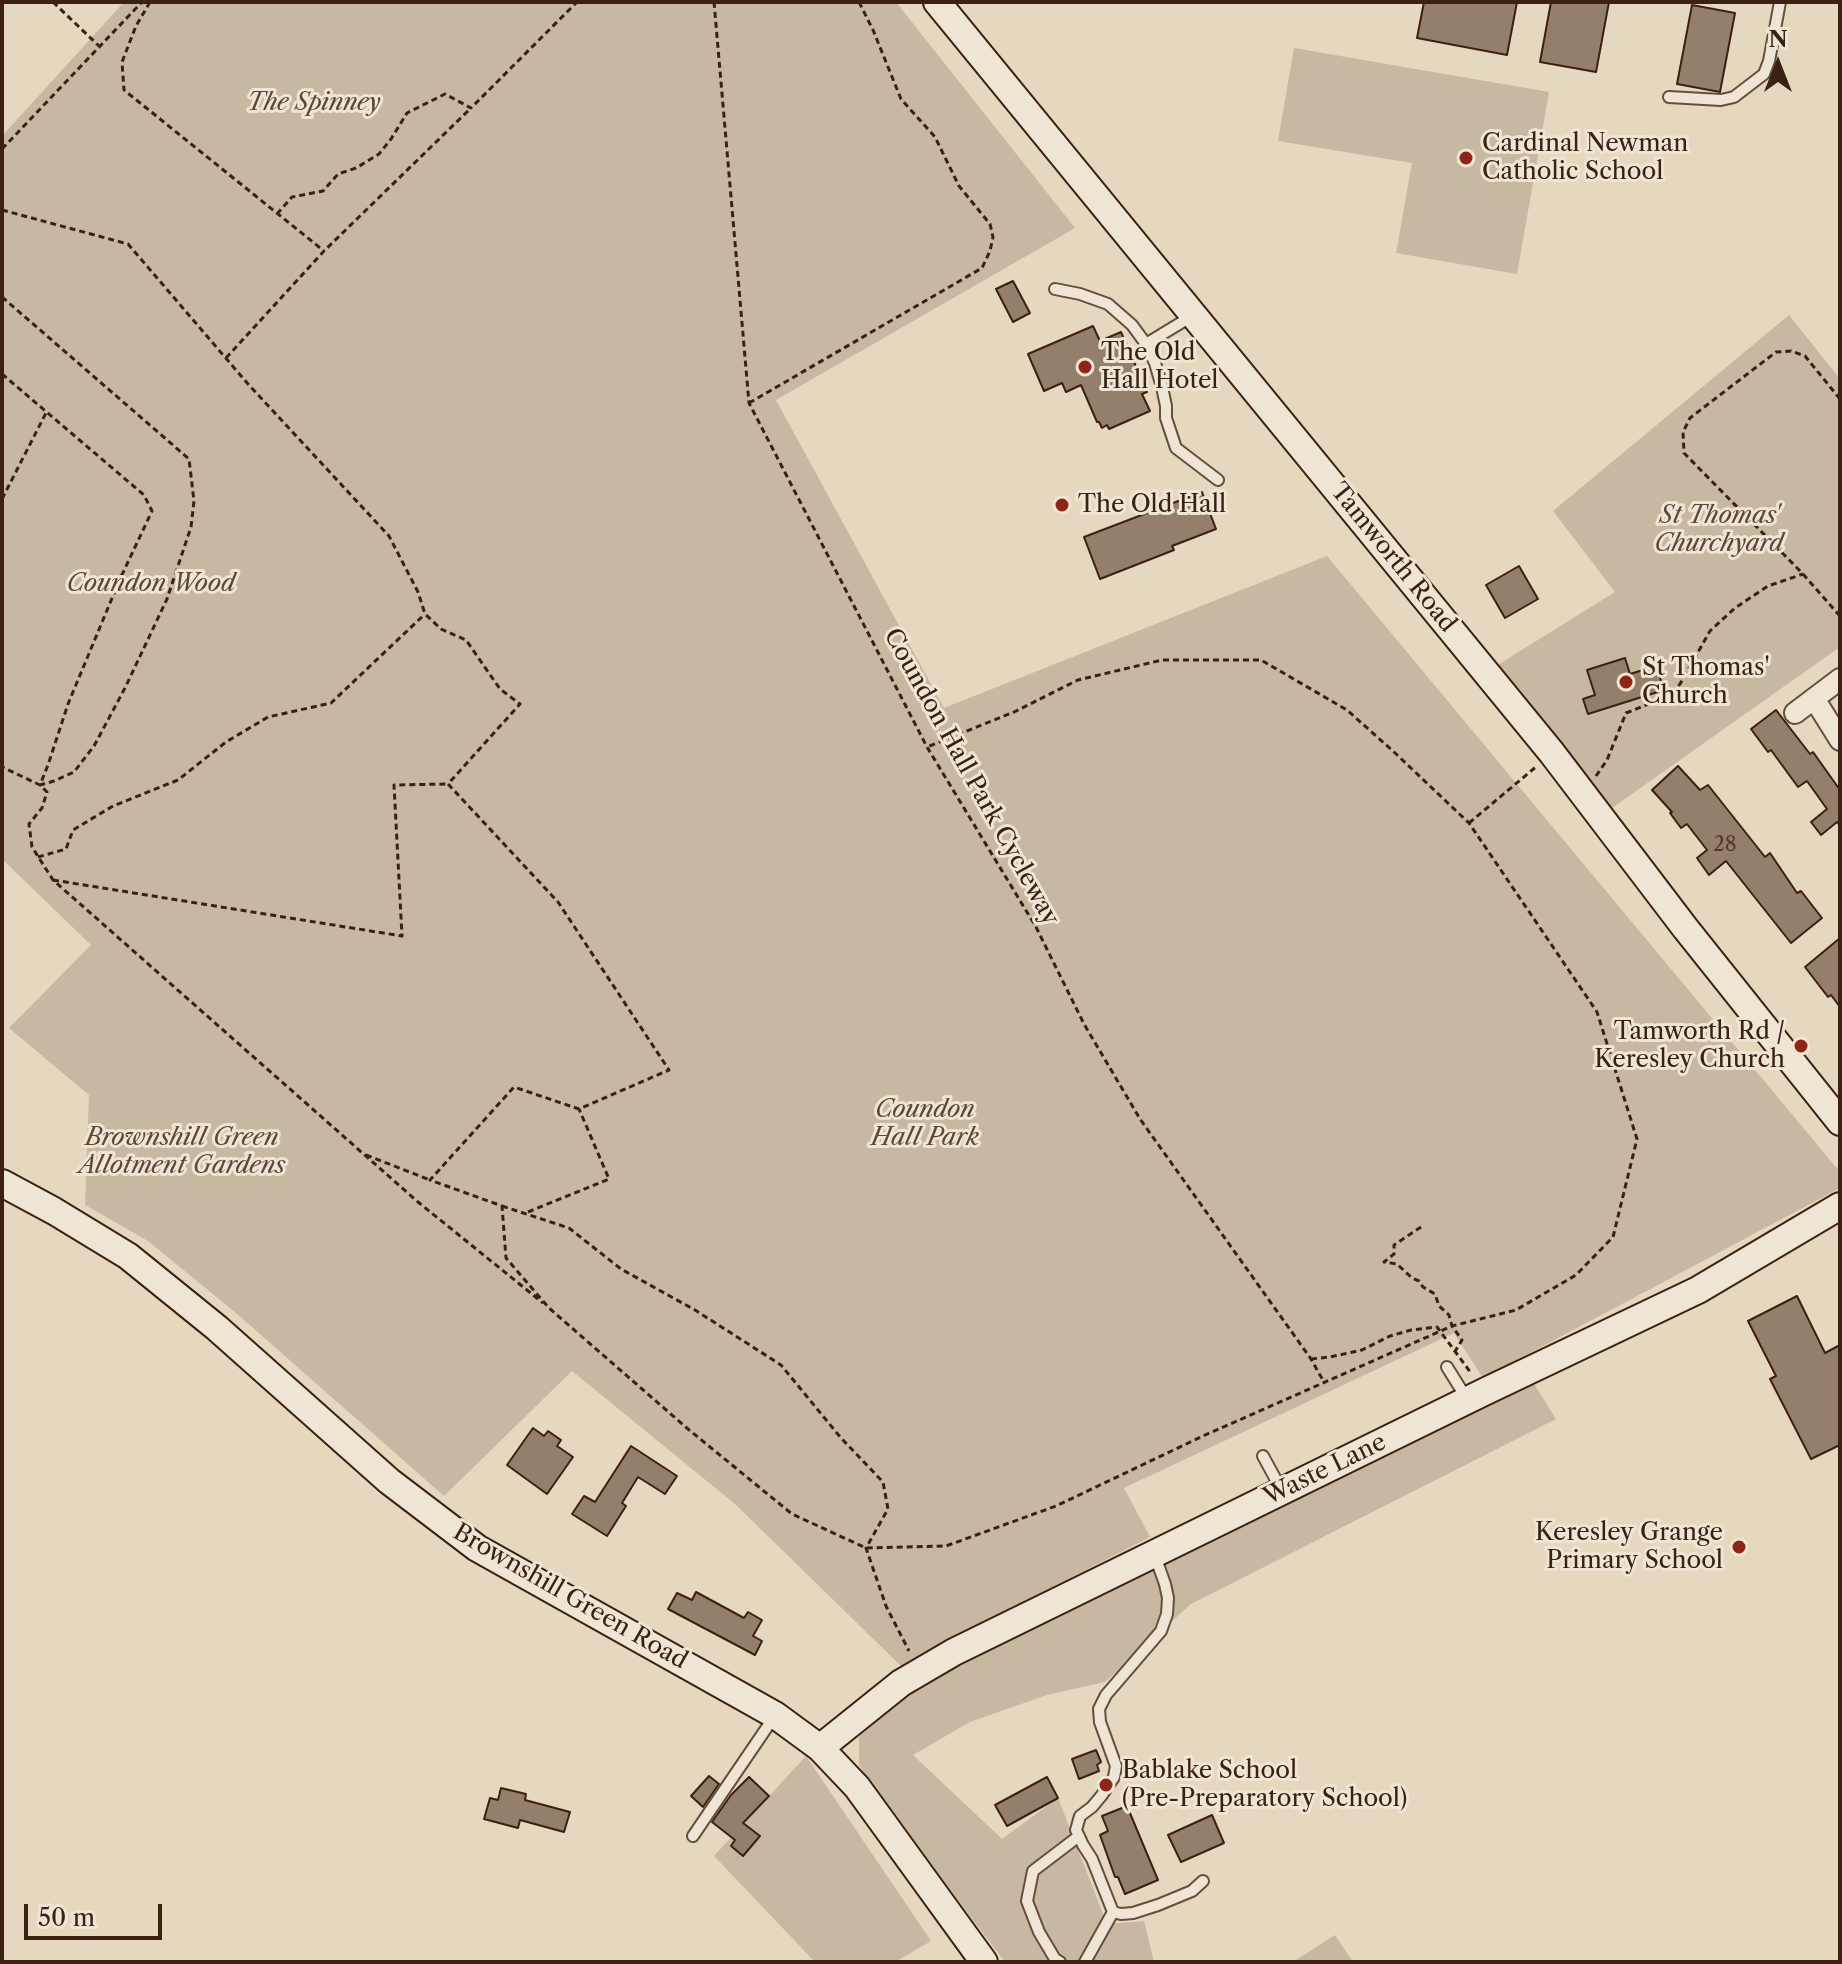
<!DOCTYPE html>
<html>
<head>
<meta charset="utf-8">
<style>
  body { margin:0 }
  #map { position:relative; width:1842px; height:1964px; overflow:hidden; background:#e6d7bf; font-family:"Libre Caslon Text",serif }
  canvas { display:block }
  .frame { position:absolute; inset:0; border:4px solid #3c2011; pointer-events:none }
  .north { position:absolute; left:1738px; top:24px; width:80px; height:80px; -webkit-text-stroke:6px #efe5d5; paint-order:stroke; rotate:0deg; font-size:22px; font-weight:700; line-height:32px; text-align:center; color:#3c2011 }
  .north::after { content:''; display:block; margin:auto; width:28px; height:36px; background:#3c2011; clip-path:polygon(50% 0,100% 100%,50% 72%,0 100%) }
  .scale { position:absolute; left:24px; top:1904px; width:138px; height:36px; box-sizing:border-box; border:4px solid #3c2011; border-top:0; padding-left:10px; font-size:24px; line-height:28px; white-space:nowrap; color:#3c2011; -webkit-text-stroke:6px #efe5d5; paint-order:stroke }
</style>
</head>
<body>
<div id="map">
<canvas width="1842" height="1964"></canvas>
<div class="frame"></div>
<div class="north">N</div>
<div class="scale">50 m</div>
</div>
<script>
const ctx = document.querySelector('canvas').getContext('2d');
ctx.lineJoin = 'round';
function fillPath(path, color) {
  ctx.fillStyle = color;
  ctx.fill(path, 'evenodd');
}
function shape(rows) {
  const path = new Path2D();
  for (const r of rows) {
    path.moveTo(r[0], r[1]);
    for (let i = 2; i < r.length; i += 2) path.lineTo(r[i], r[i + 1]);
  }
  return path;
}
function trace(path, color, width, dash) {
  ctx.strokeStyle = color;
  ctx.lineWidth = width;
  ctx.lineCap = dash ? 'butt' : 'round';
  ctx.setLineDash(dash || []);
  ctx.stroke(path);
}
function write(font, color, halo, rows, align = 'center') {
  ctx.font = font + ' "Libre Caslon Text",serif';
  ctx.lineWidth = 6;
  ctx.setLineDash([]);
  ctx.textBaseline = 'middle';
  ctx.strokeStyle = halo;
  ctx.fillStyle = color;
  for (const [text, x, y, turn = 0] of rows) {
    ctx.save();
    ctx.translate(x, y);
    ctx.rotate((+turn || 0) * Math.PI / 180);
    ctx.textAlign = isNaN(turn) ? turn : align;
    if (halo) ctx.strokeText(text, 0, 0);
    ctx.fillText(text, 0, 0);
    ctx.restore();
  }
}
fillPath(shape([
  [124,2,896,2,1075,228,776,400,944,708,1327,556,1840,1172,1840,1188,1483,1378,1454,1333,1124,1488,1150,1537,969,1630,902,1667,735,1504,572,1371,444,1496,236,1313,148,1241,85,1205,89,1095,9,1028,91,945,2,859,2,136],
  [1294,48,1549,92,1517,274,1396,253,1412,163,1278,141],
  [1789,315,1840,379,1840,647,1612,808,1496,666,1615,592,1553,511],
  [1533,1382,1556,1419,1191,1604,1105,1682,1047,1695,970,1722,913,1755,1002,1839,1058,1798,1107,1924,1144,1921,1154,1962,1005,1962,876,1793,859,1765,859,1737,915,1685],
  [806,1756,931,1941,895,1962,815,1962,714,1856],
  [1335,1935,1353,1962,1293,1962]
]), '#c9b8a1');
const building = shape([
  [1424,2,1517,2,1507,55,1417,38,1424,2],
  [1551,2,1609,2,1596,72,1540,62,1551,2],
  [1692,5,1735,13,1720,92,1677,84,1692,5],
  [1013,281,1030,313,1013,322,996,289,1013,281],
  [1093,326,1100,341,1121,332,1147,392,1142,394,1150,411,1109,429,1107,425,1102,428,1099,422,1097,422,1081,385,1066,392,1062,383,1044,391,1028,354,1093,326],
  [1202,492,1216,529,1172,546,1174,550,1100,579,1084,537,1202,492],
  [1519,566,1538,599,1505,618,1486,585,1519,566],
  [1625,658,1630,674,1656,666,1664,690,1588,714,1583,699,1595,695,1587,670,1625,658],
  [1776,710,1810,754,1813,752,1840,790,1840,826,1837,822,1821,835,1811,822,1827,809,1807,781,1798,787,1771,750,1768,752,1751,729,1776,710],
  [1678,766,1700,790,1708,785,1765,857,1770,853,1797,893,1801,891,1822,918,1791,943,1726,861,1709,875,1697,858,1707,850,1687,824,1681,828,1670,813,1672,812,1652,790,1678,766],
  [1840,938,1840,1007,1831,995,1828,997,1805,967,1840,938],
  [1797,1296,1825,1353,1840,1345,1840,1445,1811,1459,1770,1379,1776,1376,1748,1321,1797,1296],
  [533,1428,544,1436,548,1431,561,1440,557,1446,573,1457,547,1494,507,1465,533,1428],
  [631,1446,677,1476,665,1494,638,1477,622,1503,626,1506,607,1536,572,1514,584,1496,595,1502,631,1446],
  [696,1592,744,1618,748,1612,762,1620,753,1636,762,1641,755,1655,668,1609,677,1593,692,1600,696,1592],
  [1096,1750,1101,1762,1097,1765,1099,1771,1079,1779,1072,1759,1096,1750],
  [709,1776,719,1784,703,1807,691,1796,709,1776],
  [749,1777,769,1796,743,1823,760,1836,743,1856,731,1846,735,1840,712,1822,731,1795,749,1777],
  [1047,1777,1058,1798,1007,1826,995,1805,1047,1777],
  [501,1788,526,1794,525,1800,570,1812,564,1832,520,1820,518,1828,484,1819,490,1798,498,1800,501,1788],
  [1127,1806,1158,1880,1125,1894,1118,1877,1115,1877,1100,1835,1108,1831,1102,1816,1127,1806],
  [1212,1815,1224,1843,1181,1862,1168,1835,1212,1815]
]);
fillPath(building, '#947f6b');
trace(building, '#3c2011', 2);
const lane = shape([
  [1669,97,1721,100,1734,97,1764,74,1769,61,1780,2],
  [1055,289,1080,294,1108,304,1132,325,1146,344],
  [1192,316,1146,344,1155,363,1162,387,1166,406,1166,418,1176,448,1218,480],
  [1447,1367,1467,1399],
  [1263,1456,1281,1489],
  [1155,1556,1165,1584,1168,1598,1167,1614,1161,1631,1106,1695,1099,1709,1100,1722,1116,1766,1114,1777,1102,1795,1092,1807,1080,1816,1076,1830,1083,1845,1092,1859,1113,1912,1121,1914,1133,1913,1158,1905,1192,1891,1203,1881],
  [693,1836,774,1717],
  [1060,1962,1055,1959,1039,1932,1027,1901,1033,1871,1079,1836],
  [1085,1962,1113,1912]
]);
const street = shape([
  [1815,700,1840,740],
  [1795,713,1840,679]
]);
const secondary = shape([
  [937,2,1552,753,1686,929,1840,1122],
  [2,1183,54,1211,128,1256,217,1328,389,1481,477,1548,775,1715,820,1748,857,1787,984,1962],
  [820,1748,901,1683,954,1652,1484,1392,1698,1290,1840,1206]
]);
trace(lane, '#664e3c', 14);
trace(street, '#664e3c', 24);
trace(secondary, '#3c2011', 30);
trace(shape([
  [53,2,99,46],
  [150,2,136,26,122,62,124,90,324,251],
  [714,2,749,403,927,747,1036,927,1084,1024,1140,1119,1311,1359,1324,1382],
  [2,149,142,2],
  [2,210,128,244,248,384,389,536,418,592,425,614,441,629,466,640,500,689,520,704,448,784,558,902,669,1070,579,1109,514,1087,430,1180,502,1206,506,1258,549,1308,688,1429,792,1514,866,1548,946,1546,1056,1506,1203,1436,1452,1326,1516,1310,1576,1275,1613,1237,1637,1139,1597,1012,1469,823,1394,752,1347,710,1261,660,1162,660,1078,680,1014,712,927,747],
  [277,214,292,197,323,191,338,174,356,168,379,154,391,139,407,113,445,94,471,108,577,2],
  [2,297,189,459,194,501,191,527,167,599,125,688,94,746,74,772,54,781,40,785,47,792,42,808,29,824,32,847,53,880,418,1202,543,1303],
  [226,358,324,251,471,108],
  [2,374,144,495,152,511,120,579,68,704,48,765,40,785,2,767],
  [1840,399,1805,356,1791,351,1776,352,1690,418,1683,432,1684,453,1803,574,1840,616],
  [749,403,982,268,990,251,993,237,990,224,959,186,935,137,901,99,873,30,859,2],
  [2,499,47,411],
  [1596,776,1607,760,1626,713,1668,696,1680,684,1710,631,1735,608,1768,586,1803,574],
  [1469,823,1537,766],
  [38,857,66,849,73,830,113,806,178,780,226,742,268,717,331,703,425,614],
  [53,880,402,936,394,785,448,784],
  [366,1155,430,1180],
  [502,1206,569,1228,621,1269,695,1310,781,1365,841,1438,883,1482,888,1509,866,1548,886,1606,909,1651],
  [528,1212,609,1179,579,1109],
  [1421,1227,1394,1245,1394,1254,1384,1262,1397,1264,1412,1278,1419,1281,1423,1287,1435,1294,1439,1306,1449,1315,1452,1326,1462,1340,1454,1353],
  [1311,1359,1330,1357,1362,1350,1390,1336,1411,1330,1437,1327,1471,1373]
]), '#3c2011', 3, [6, 4]);
trace(lane, '#efe5d5', 10);
trace(street, '#efe5d5', 20);
trace(secondary, '#efe5d5', 26);
for (const [x, y, r, color] of [
  [1466,158,8,"#8f2418"],
  [1085,367,8,"#8f2418"],
  [1062,505,8,"#8f2418"],
  [1626,682,8,"#8f2418"],
  [1801,1046,8,"#8f2418"],
  [1739,1547,8,"#8f2418"],
  [1106,1785,8,"#8f2418"]
]) {
  const dot = new Path2D();
  dot.arc(x, y, r, 0, 2 * Math.PI);
  ctx.fillStyle = color;
  ctx.fill(dot);
  trace(dot, '#efe5d5', 3);
}
write('20px', '#523828', null, [
  ["28",1725,845]
]);
write('italic 24px', '#5f4635', '#efe5d5', [
  ["The Spinney",314,103],
  ["St Thomas'",1719,516],
  ["Churchyard",1719,544],
  ["Coundon Wood",151,584],
  ["Coundon",925,1110],
  ["Hall Park",925,1138],
  ["Brownshill Green",182,1138],
  ["Allotment Gardens",182,1166]
]);
write('24px', '#3c2011', '#efe5d5', [
  ["Cardinal Newman",1482,144],
  ["Catholic School",1482,172],
  ["The Old",1101,353],
  ["Hall Hotel",1101,381],
  ["The Old Hall",1078,505],
  ["St Thomas'",1642,668],
  ["Church",1642,696],
  ["Tamworth Rd /",1785,1032,"right"],
  ["Keresley Church",1785,1060,"right"],
  ["Keresley Grange",1723,1533,"right"],
  ["Primary School",1723,1561,"right"],
  ["Bablake School",1122,1771],
  ["(Pre-Preparatory School)",1122,1799]
], 'left');
write('24px', '#3c2011', '#efe5d5', [
  ["Tamworth Road",1393,558,51],
  ["Coundon Hall Park Cycleway",971,777,61],
  ["Waste Lane",1325,1470,-26],
  ["Brownshill Green Road",570,1597,30]
]);
</script>
</body>
</html>
